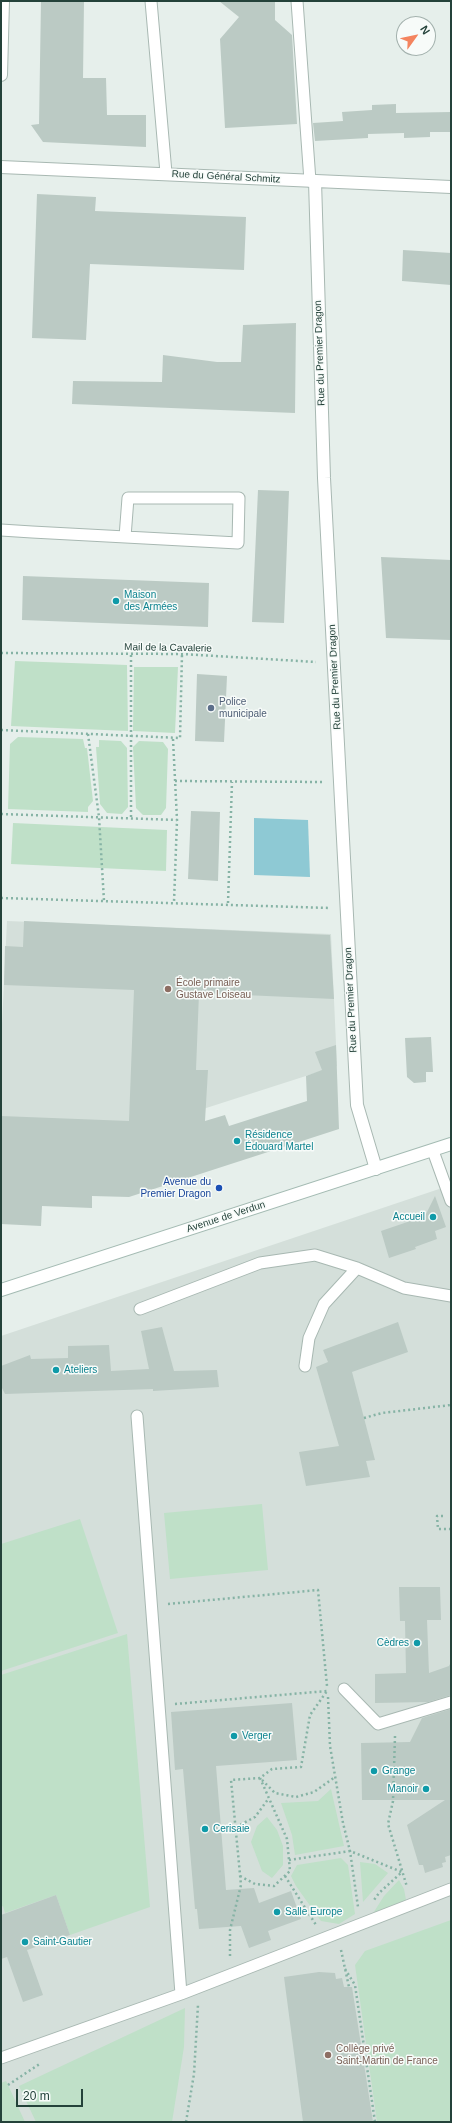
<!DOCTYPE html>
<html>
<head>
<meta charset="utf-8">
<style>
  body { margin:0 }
  #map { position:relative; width:452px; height:2123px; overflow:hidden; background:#e6efeb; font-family:Helvetica,sans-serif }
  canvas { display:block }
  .frame { position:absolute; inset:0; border:2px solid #24423a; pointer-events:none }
  .north { position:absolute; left:396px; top:16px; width:40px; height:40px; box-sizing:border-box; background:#f7fbf9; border:1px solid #a3b1ad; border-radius:50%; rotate:57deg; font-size:11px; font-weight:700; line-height:16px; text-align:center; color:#24423a }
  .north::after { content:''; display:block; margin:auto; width:14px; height:18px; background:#f4845f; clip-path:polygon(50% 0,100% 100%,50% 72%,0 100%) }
  .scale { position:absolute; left:16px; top:2089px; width:67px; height:18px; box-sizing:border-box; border:2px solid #24423a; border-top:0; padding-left:5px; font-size:12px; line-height:14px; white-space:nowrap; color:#24423a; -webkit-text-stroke:3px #f7fbf9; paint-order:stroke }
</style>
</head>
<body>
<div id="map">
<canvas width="452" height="2123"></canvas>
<div class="frame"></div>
<div class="north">N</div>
<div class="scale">20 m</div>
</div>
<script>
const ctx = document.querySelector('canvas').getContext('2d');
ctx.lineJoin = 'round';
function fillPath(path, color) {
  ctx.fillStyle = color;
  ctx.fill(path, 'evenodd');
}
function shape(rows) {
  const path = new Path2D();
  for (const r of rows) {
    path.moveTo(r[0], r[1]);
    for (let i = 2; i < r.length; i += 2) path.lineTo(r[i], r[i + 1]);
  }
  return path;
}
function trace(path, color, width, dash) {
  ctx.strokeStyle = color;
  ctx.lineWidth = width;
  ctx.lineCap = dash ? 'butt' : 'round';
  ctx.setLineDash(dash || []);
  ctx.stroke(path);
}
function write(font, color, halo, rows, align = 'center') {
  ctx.font = font + ' Helvetica,sans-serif';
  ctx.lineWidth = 3;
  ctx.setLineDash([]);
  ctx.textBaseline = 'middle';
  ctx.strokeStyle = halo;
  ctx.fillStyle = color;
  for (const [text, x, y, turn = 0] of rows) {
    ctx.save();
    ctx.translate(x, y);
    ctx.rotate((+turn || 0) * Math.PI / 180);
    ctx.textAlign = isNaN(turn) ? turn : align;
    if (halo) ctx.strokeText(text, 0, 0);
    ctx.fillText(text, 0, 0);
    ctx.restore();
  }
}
fillPath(shape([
  [7,921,331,934,337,1066,119,1136,1,1130,1,1045],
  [451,1185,451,2122,1,2122,1,1336]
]), '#d4dfda');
fillPath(shape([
  [15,661,127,665,128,731,11,726],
  [134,667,178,667,175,733,133,731],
  [18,737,83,739,85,748,87,748,93,801,88,807,88,812,8,809,10,744],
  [99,740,121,741,127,748,128,807,122,814,107,813,100,804,96,747,99,747],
  [139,741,163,742,168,749,166,808,161,815,143,815,136,808,133,747],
  [13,823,167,830,166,871,11,864],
  [262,1504,268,1570,170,1579,164,1513],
  [80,1519,118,1633,1,1671,1,1544],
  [127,1634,150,1907,70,1935,56,1895,5,1913,3,1906,1,1907,1,1675],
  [331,1789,344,1846,295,1855,292,1835,281,1803,318,1801],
  [267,1817,277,1830,283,1846,283,1865,272,1878,262,1871,251,1842,257,1826],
  [341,1858,348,1865,355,1914,339,1924,321,1921,296,1886,291,1876,297,1865],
  [360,1862,375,1864,388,1873,363,1902],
  [399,1880,404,1889,406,1900,402,1904,372,1915,384,1896],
  [451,1920,451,2122,377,2122,355,1965,365,1951],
  [185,2008,184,2047,172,2122,36,2122,19,2086],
  [6,2081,8,2085,25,2122,1,2122,1,2083]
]), '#bfe0c8');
fillPath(shape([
  [254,818,308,820,310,877,254,875]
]), '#8ec9d4');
fillPath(shape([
  [41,1,84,1,83,78,106,78,107,115,146,115,146,147,43,142,31,125,39,124],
  [219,1,275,1,275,20,292,35,297,124,225,128,220,39,239,17],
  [396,104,396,113,451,112,451,132,430,132,430,137,404,138,404,133,368,134,368,138,315,141,313,123,343,121,342,112,372,110,372,105],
  [37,194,96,197,95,211,246,217,244,270,90,264,86,340,32,338],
  [403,250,451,253,451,285,402,281],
  [296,323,295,413,72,404,73,381,162,382,163,355,217,362,241,362,243,325],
  [258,490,289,491,284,623,252,622],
  [381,557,451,560,451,640,386,638],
  [23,576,209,583,208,627,22,620],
  [197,674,227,676,224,742,195,741],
  [191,811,220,812,218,881,188,879],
  [24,921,330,935,334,999,199,993,196,1070,208,1070,205,1121,225,1115,229,1126,307,1101,306,1076,322,1070,315,1052,336,1045,339,1129,129,1197,92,1196,92,1208,42,1206,41,1226,1,1224,1,1116,129,1121,134,990,4,985,5,946,23,947],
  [431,1037,433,1072,426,1072,426,1082,414,1083,407,1077,405,1038],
  [435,1196,446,1227,435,1231,437,1239,415,1247,416,1249,389,1258,381,1231,425,1216],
  [398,1322,408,1352,352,1372,375,1460,366,1461,370,1477,306,1486,299,1452,339,1446,316,1367,328,1362,323,1350],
  [162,1327,174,1371,217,1370,219,1387,153,1391,153,1389,5,1394,1,1386,1,1366,30,1355,31,1359,68,1358,68,1346,109,1345,111,1371,149,1369,141,1331],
  [399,1587,440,1587,441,1620,427,1620,429,1673,449,1666,451,1662,451,1695,428,1702,375,1703,375,1674,406,1673,405,1621,400,1621],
  [292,1703,297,1760,216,1766,226,1890,254,1888,259,1903,291,1891,301,1919,268,1931,271,1940,249,1948,241,1926,199,1929,197,1909,195,1909,183,1769,175,1770,171,1712],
  [451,1709,451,1855,445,1857,446,1862,442,1863,443,1867,425,1873,423,1865,419,1865,407,1825,445,1800,362,1800,361,1743,410,1742,422,1718],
  [56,1895,70,1935,27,1950,43,1995,23,2002,7,1957,1,1959,1,1915],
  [319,1972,335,1973,336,1979,342,1978,344,1987,352,1987,373,2122,303,2122,284,1977]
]), '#bbcac4');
const lane = shape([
  [151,1,166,173],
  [297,1,310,181],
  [1,530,32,532,238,543,239,498,128,498,125,537],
  [433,1151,451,1201],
  [140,1309,260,1263,315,1255,357,1268,404,1288,451,1296],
  [305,1366,309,1338,324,1304,357,1268],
  [137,1416,181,1994],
  [344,1689,378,1724,451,1702],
  [1,2058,181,1994,451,1889]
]);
const street = shape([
  [1,75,3,1],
  [1,167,451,187],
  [315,181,324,478,357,1105,376,1169]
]);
const secondary = shape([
  [1,1290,451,1144]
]);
trace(lane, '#a8b8b2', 13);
trace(street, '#a8b8b2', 14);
trace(secondary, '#a4bbb3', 14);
trace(shape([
  [1,653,182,654,316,662],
  [131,655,131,818],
  [1,730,180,738,182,654],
  [88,734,99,817,104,901],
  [173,739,177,820,174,902],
  [175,781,322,782],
  [1,814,177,820],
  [1,898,330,908],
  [228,903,232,782],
  [364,1418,382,1413,451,1405],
  [443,1516,437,1516,438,1529,451,1529],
  [168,1604,318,1590,327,1686],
  [328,1697,330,1746,343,1823,350,1851,358,1907],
  [175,1704,327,1691],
  [395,1736,393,1801,388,1824,407,1887],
  [262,1780,275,1793,296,1797,314,1792,335,1777],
  [236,1827,255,1817,269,1798],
  [289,1860,350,1851,402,1872,379,1893,374,1900],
  [240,1876,255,1884,274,1886,290,1871,287,1839,260,1778],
  [285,1876,316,1925],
  [341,1950,349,1987],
  [230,1956,230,1930,241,1885,231,1780,260,1778,272,1769,301,1767,310,1715,327,1691],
  [345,1969,355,1985,375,2122],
  [8,2085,41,2063],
  [186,2122,194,2074,198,2005]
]), '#86b3a5', 2.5, [2, 3]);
trace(lane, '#fff', 11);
trace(street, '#fff', 12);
trace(secondary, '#fff', 12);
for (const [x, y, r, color] of [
  [116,601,4,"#0f9aa8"],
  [211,708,4,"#5c6f8a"],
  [168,989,4,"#8d6e63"],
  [237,1141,4,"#0f9aa8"],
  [219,1188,4,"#1a4fb4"],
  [433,1217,4,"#0f9aa8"],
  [56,1370,4,"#0f9aa8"],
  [417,1643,4,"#0f9aa8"],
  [234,1736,4,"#0f9aa8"],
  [374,1771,4,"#0f9aa8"],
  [426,1789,4,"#0f9aa8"],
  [205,1829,4,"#0f9aa8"],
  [277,1912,4,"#0f9aa8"],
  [25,1942,4,"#0f9aa8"],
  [328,2055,4,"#8d6e63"]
]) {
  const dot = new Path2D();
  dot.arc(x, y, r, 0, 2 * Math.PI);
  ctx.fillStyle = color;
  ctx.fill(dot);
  trace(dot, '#f7fbf9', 1.5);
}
write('10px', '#24423a', '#f7fbf9', [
  ["Rue du Général Schmitz",226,177,3],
  ["Rue du Premier Dragon",320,353,-92],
  ["Mail de la Cavalerie",168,648,1],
  ["Rue du Premier Dragon",335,677,-93],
  ["Rue du Premier Dragon",351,1000,-93],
  ["Avenue de Verdun",226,1217,-18]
]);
write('10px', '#0d838f', '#f7fbf9', [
  ["Maison",124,595],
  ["des Armées",124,607],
  ["Résidence",245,1135],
  ["Édouard Martel",245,1147],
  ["Accueil",425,1217,"right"],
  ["Ateliers",64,1370],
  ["Cèdres",409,1643,"right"],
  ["Verger",242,1736],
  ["Grange",382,1771],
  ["Manoir",418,1789,"right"],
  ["Cerisaie",213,1829],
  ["Salle Europe",285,1912],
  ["Saint-Gautier",33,1942]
], 'left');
write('10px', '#4e5e75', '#f7fbf9', [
  ["Police",219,702],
  ["municipale",219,714]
], 'left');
write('10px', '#785e54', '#f7fbf9', [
  ["École primaire",176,983],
  ["Gustave Loiseau",176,995],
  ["Collège privé",336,2049],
  ["Saint-Martin de France",336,2061]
], 'left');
write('10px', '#164399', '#f7fbf9', [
  ["Avenue du",211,1182],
  ["Premier Dragon",211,1194]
], 'right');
</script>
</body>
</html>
